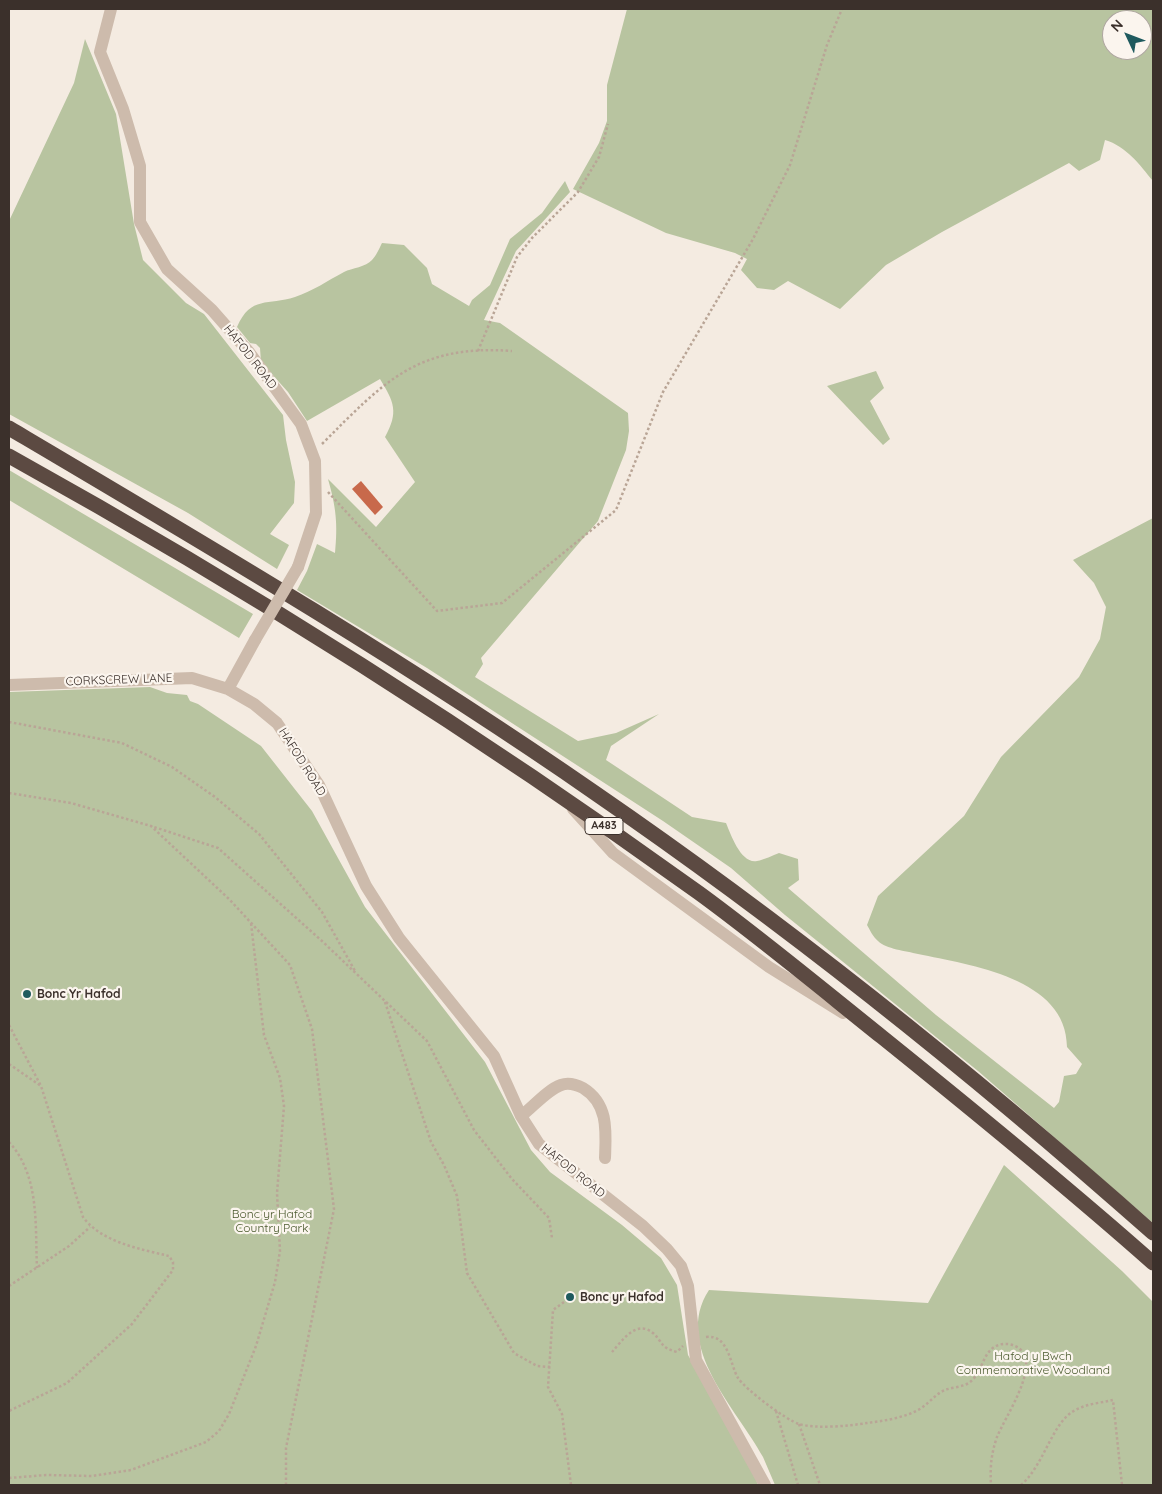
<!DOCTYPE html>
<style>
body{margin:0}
#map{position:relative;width:1162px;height:1494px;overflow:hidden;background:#f4ebe1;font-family:Quicksand,sans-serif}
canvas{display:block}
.frame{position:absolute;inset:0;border:10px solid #3b302b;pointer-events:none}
.north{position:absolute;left:1102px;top:10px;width:50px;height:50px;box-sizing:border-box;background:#fbf5ee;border:1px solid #aea6a0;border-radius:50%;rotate:313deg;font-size:14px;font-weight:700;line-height:20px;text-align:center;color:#3b302b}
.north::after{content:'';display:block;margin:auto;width:18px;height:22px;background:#1f5a5e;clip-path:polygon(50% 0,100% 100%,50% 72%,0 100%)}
</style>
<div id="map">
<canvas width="1162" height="1494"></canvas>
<div class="frame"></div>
<div class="north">N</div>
</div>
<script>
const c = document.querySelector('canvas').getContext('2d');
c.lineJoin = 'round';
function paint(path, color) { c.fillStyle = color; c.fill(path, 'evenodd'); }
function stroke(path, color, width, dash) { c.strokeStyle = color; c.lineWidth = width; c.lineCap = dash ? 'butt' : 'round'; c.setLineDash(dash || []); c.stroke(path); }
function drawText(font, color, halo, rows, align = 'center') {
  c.font = font + ' Quicksand,sans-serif'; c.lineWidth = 4.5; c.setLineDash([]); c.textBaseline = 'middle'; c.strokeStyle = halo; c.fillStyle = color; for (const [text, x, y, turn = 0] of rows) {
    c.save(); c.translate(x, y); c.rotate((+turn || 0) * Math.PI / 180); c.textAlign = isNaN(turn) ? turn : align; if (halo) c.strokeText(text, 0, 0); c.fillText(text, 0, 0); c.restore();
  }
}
paint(new Path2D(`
 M 627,9 L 1153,9 L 1153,181 C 1140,165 1126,146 1105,140 L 1100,160 L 1079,171 L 1069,163 L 942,232 L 886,265 L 840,309 L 788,281 L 774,290 L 757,288 L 741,270 L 747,259 L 735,253 L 666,233 L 573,189 L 599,143 L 607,121 L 607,85 ZM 1112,20 L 1142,20 L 1142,50 L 1112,50 Z
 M 85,39 L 116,114 L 134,224 L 143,260 L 186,303 L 204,314 L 283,415 L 286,440 L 295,482 L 294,503 L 270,534 L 289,545 L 277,569 L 188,513 L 9,414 L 9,221 L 74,83 Z
 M 565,181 L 570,192 L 516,251 L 484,320 L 500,323 L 628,413 L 629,431 L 626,450 L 598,521 L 481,658 L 483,664 L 475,677 L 578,741 L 616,733 L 659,714 L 611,746 L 606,760 L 692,817 L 726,823 C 731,835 741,864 757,861 C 764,860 773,855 779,853 L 798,859 L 799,880 L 788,888 L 936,1015 L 1054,1108 L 1059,1102 L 1064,1076 L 1076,1074 L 1082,1064 L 1067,1047 C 1067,978 970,965 918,954 C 906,951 886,949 878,941 C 873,937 870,930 867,925 L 878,896 L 964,816 L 1001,757 L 1079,677 L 1100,639 L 1106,607 L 1094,583 L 1073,560 L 1153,518 L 1153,1223 L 978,1071 L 785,915 L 731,868 L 663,821 L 427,668 L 297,590 L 307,571 L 317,544 L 335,553 C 338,524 336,507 328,479 L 376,527 L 415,482 L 385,437 C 399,412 394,402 380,379 L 307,421 L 288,392 L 261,362 L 260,348 L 256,344 L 250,343 L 237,327 C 251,295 268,306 295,297 C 313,291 327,281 344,272 C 352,268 366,267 372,260 C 376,256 379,249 382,243 L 404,245 L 427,268 L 432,284 L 469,306 L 472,300 L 490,285 L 510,239 L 542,213 Z
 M 876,371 L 884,388 L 870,401 L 890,439 L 883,445 L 827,386 Z
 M 9,470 L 253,614 L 239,638 L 9,500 Z
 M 150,687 L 167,693 L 187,695 L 190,701 L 198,704 L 261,746 L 312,811 L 365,907 L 485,1062 L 531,1150 L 550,1172 L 622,1225 L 661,1258 L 677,1285 L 688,1355 L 753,1470 L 758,1485 L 9,1485 L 9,692 Z
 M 1004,1165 L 1122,1271 L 1153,1302 L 1153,1485 L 775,1485 C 771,1476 767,1466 763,1457 C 737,1409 672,1346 709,1290 L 928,1303 Z`), '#b8c4a0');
paint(new Path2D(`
 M 361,481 L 383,507 L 375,515 L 352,489 Z`), '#c8694b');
stroke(new Path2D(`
 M 478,351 L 517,257 L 532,238 L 578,192 L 599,157 L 608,124
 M 322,444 C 384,382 417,344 512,351
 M 328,492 L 437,611 L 502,603 L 616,510 L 663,392 L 753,239 L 790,165 L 827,45 L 842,9
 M 9,722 L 122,743 L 172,767 L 215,797 L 259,834 L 322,912 L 355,971
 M 9,793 L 71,803 L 151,826
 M 385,1002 L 431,1142 L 444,1165 L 457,1196 L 467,1273 L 514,1353 L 537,1366 L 550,1367
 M 9,1025 L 41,1086 L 83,1217 C 101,1242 140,1249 169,1256 L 173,1262 L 173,1270 L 132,1324 L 67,1383 L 9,1411
 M 9,1064 L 41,1086
 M 9,1142 C 40,1176 35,1225 37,1268
 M 9,1286 L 69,1246 L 90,1227
 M 564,1302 L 553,1310 L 548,1387 L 562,1414 L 571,1485
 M 706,1337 C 729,1334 730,1365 738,1378 C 745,1389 786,1420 799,1424 C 816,1429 849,1426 867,1423 C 883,1421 903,1418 918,1410 C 928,1405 935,1394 945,1390 C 953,1387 964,1387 970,1382 C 983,1372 982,1353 996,1346 C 1004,1342 1015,1344 1021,1350 C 1039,1368 1005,1417 997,1437 C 991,1454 990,1468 991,1485
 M 612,1352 C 622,1341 636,1319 653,1333 C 664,1343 659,1347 677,1352 L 683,1346
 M 776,1411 L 798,1485
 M 799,1424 L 820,1485
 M 9,1478 L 46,1475 L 92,1476 L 131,1470 L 206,1442 L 219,1431 L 229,1414 L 256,1346 L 275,1282 L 280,1251 L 277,1193 L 284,1106 L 280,1078 L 264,1035 L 251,923
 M 286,1485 L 286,1448 L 334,1209 L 312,1029 L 290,965 L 229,899 L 151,826 L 218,848 L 322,941 L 427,1041 L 474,1130 L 512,1179 L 549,1218 L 552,1238
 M 1021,1485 C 1044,1465 1051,1426 1072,1412 C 1084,1404 1100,1403 1113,1400 L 1122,1485`), '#b9a596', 2.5, [2.5, 2.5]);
stroke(new Path2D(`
 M 111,9 L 100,52 L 123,109 L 140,166 L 140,222 L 167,269 L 212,310 L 249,352 L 301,424 L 315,461 L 316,513 L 298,567
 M 9,685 L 192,678 L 228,689 L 254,704 L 277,723 L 319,785 L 366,886 L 399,938 L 494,1056 L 521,1116 L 539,1144 L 643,1226 L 667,1249 L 681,1266 L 688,1286 L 696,1360 L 765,1485
 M 228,689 L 255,640
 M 573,809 L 613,853 L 769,967 L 843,1013
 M 521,1116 C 533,1107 547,1090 561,1085 C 569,1082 577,1085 583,1088 C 609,1104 606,1132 605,1158`), '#cdbbac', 12);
stroke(new Path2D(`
 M 9,428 C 207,545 406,662 595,793 C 790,927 976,1076 1153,1233
 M 9,456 C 247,588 478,734 699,893 C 762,939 822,989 882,1037 C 974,1111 1065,1185 1153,1263`), '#5c4a42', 15);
stroke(new Path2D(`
 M 255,640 L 298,567`), '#cdbbac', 12);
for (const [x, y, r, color] of [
 [27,994,5,"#1f5a5e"],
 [570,1297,5,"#1f5a5e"]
]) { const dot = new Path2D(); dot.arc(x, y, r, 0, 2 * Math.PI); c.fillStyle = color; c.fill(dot); stroke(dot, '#fbf5ee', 2); }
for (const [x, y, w] of [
 [604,826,38]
]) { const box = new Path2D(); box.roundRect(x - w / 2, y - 8.5, w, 17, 4); c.fillStyle = '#fbf5ee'; c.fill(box); stroke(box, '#3b302b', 1); }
drawText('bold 11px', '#3b302b', null, [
 ["A483",604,826]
]);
drawText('12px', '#3b302b', '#fbf5ee', [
 ["HAFOD ROAD",250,357,52],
 ["CORKSCREW LANE",119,680,-2],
 ["HAFOD ROAD",302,762,58],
 ["HAFOD ROAD",573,1171,39]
]);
drawText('bold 12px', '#3b302b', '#fbf5ee', [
 ["Bonc Yr Hafod",37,994],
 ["Bonc yr Hafod",580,1297]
], 'left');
drawText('12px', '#4a5a2e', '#fbf5ee', [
 ["Bonc yr Hafod",272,1214],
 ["Country Park",272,1228],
 ["Hafod y Bwch",1033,1356],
 ["Commemorative Woodland",1033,1370]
]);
</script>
